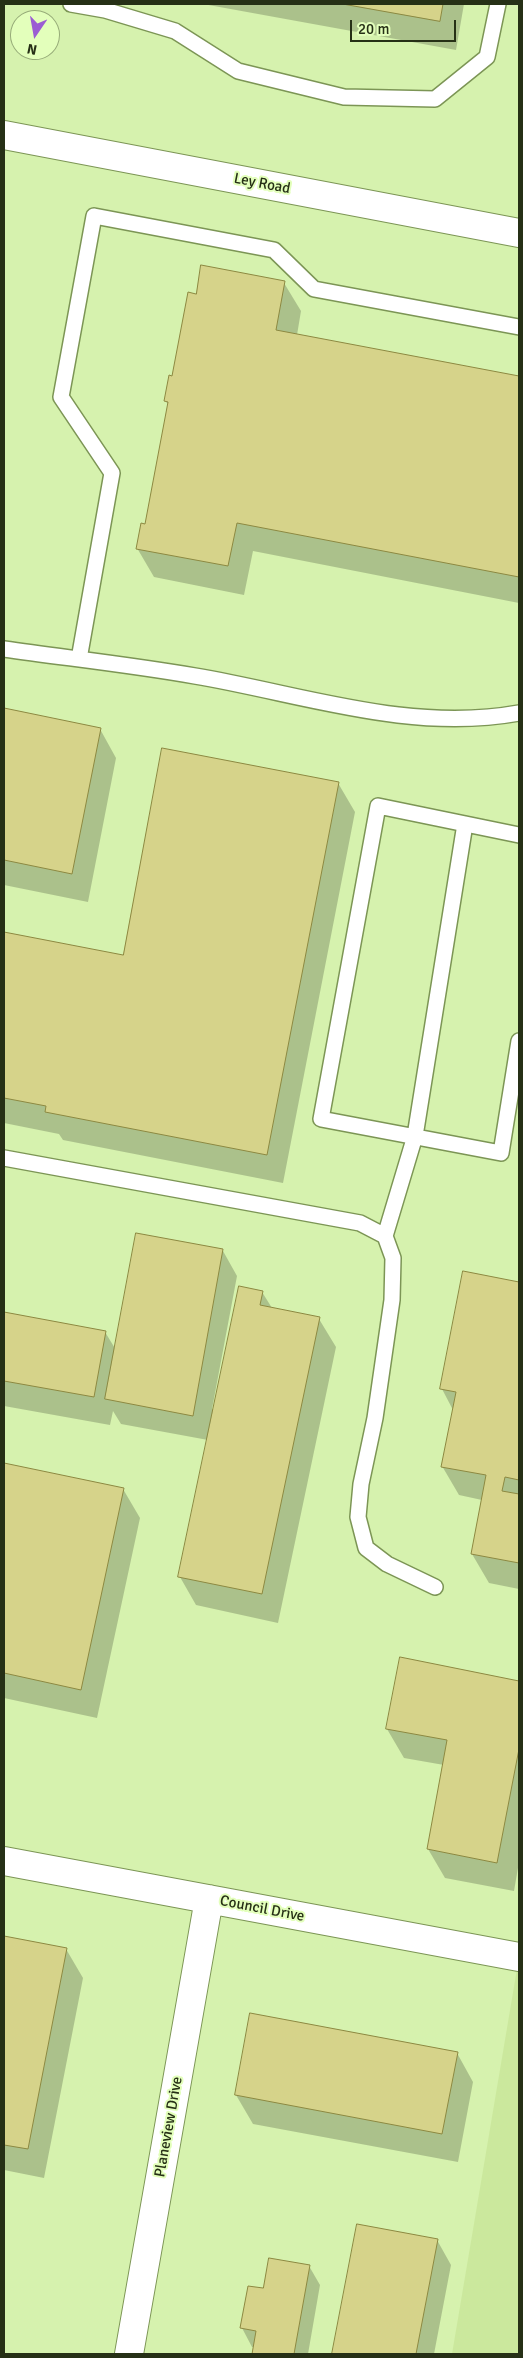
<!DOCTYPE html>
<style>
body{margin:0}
#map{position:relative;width:523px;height:2358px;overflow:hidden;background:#d6f2ae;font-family:Signika,sans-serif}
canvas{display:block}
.frame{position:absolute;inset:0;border:5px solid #263016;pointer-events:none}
.north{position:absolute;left:10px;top:10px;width:50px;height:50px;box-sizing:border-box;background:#e3ffbb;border:1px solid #97ac79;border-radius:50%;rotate:192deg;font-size:14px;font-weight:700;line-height:20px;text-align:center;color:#263016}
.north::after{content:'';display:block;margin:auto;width:18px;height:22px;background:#9b5dd3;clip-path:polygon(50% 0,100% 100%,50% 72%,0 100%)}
.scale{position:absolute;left:350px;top:20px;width:106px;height:22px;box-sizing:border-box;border:2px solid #263016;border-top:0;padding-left:6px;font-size:15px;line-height:18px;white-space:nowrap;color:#263016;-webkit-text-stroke:4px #e3ffbb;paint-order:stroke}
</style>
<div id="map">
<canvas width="523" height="2358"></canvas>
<div class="frame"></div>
<div class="north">N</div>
<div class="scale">20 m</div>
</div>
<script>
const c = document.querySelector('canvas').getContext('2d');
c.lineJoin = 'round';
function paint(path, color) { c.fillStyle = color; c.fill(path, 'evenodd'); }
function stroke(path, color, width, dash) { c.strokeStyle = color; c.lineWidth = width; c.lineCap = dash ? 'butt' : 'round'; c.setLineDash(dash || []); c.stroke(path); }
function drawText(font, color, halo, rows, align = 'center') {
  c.font = font + ' Signika,sans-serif'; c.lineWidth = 4; c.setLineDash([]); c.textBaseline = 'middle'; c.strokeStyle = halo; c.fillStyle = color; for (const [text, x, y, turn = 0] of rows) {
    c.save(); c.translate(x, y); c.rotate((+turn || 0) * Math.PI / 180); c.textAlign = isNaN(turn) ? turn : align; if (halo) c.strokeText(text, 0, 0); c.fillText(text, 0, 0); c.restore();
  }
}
paint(new Path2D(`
 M 519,1957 L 519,2354 L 452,2354 Z`), '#cbe89d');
paint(new Path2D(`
 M 203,4 L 464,4 L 456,50 Z
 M 284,283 L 301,311 L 297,335 L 519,377 L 519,603 L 253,551 L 244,595 L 154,577 L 137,548 L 146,525 L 169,406 L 165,400 L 197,295 Z
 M 4,710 L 100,729 L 116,758 L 88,902 L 4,885 Z
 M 338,783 L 355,812 L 283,1183 L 63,1140 L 59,1134 L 4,1123 L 4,933 L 124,956 Z
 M 223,1251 L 237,1276 L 212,1409 L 215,1410 L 262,1292 L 272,1308 L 319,1319 L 336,1347 L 278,1623 L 196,1605 L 180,1577 L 208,1440 L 121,1424 L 113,1411 L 110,1425 L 4,1406 L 4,1314 L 105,1332 L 116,1350 Z
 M 464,1272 L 519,1283 L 519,1589 L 489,1583 L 472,1554 L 482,1500 L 459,1495 L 442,1466 L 453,1410 L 442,1389 Z
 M 4,1464 L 123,1489 L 140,1518 L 97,1718 L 4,1698 Z
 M 401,1659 L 519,1682 L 519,1862 L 514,1891 L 445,1878 L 428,1849 L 444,1765 L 404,1758 L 387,1729 Z
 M 4,1937 L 66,1949 L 83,1978 L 44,2178 L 4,2170 Z
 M 457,2053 L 473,2082 L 458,2162 L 253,2124 L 236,2095 Z
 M 358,2225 L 437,2240 L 451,2265 L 434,2354 L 333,2354 Z
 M 309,2266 L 320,2285 L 308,2354 L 254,2354 L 255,2347 L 252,2347 L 242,2328 L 264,2290 Z`), '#0003');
const building = new Path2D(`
 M 343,4 L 443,4 L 440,21 Z
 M 201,265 L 285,281 L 276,330 L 519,376 L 519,577 L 237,523 L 228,566 L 136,549 L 141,523 L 145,524 L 168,402 L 164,401 L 169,375 L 172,376 L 188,292 L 196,294 Z
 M 4,708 L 101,728 L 72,874 L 4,860 Z
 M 162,748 L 339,782 L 267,1155 L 45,1112 L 46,1106 L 4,1098 L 4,932 L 123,955 Z
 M 136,1233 L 223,1249 L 193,1416 L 105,1399 Z
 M 463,1271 L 519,1282 L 519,1480 L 505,1477 L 502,1491 L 519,1494 L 519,1563 L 471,1554 L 486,1475 L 441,1467 L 456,1392 L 440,1389 Z
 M 239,1286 L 263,1291 L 260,1305 L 320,1317 L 262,1594 L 178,1577 Z
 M 4,1312 L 106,1331 L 94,1397 L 4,1381 Z
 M 4,1463 L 124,1488 L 81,1690 L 4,1673 Z
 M 400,1657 L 519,1681 L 519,1749 L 497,1863 L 427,1849 L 447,1740 L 386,1729 Z
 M 4,1936 L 67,1948 L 28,2149 L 4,2145 Z
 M 250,2013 L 458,2052 L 442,2134 L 235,2095 Z
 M 357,2224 L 438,2239 L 416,2354 L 332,2354 Z
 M 269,2258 L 310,2265 L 294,2354 L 252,2354 L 256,2331 L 240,2328 L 248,2286 L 263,2288 Z`);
paint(building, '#d6d38a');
stroke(building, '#8c8841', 1);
const lane = new Path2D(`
 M 71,4 L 105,10 L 175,31 L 238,71 L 344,97 L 435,99 L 487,57 L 498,4
 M 4,649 C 67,658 132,665 195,676 C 302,694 409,733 519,713
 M 79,659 L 112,473 L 61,397 L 94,216 L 274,250 L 314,289 L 519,327
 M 519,835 L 378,806 L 321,1119 L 501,1153 L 519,1041
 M 4,1158 L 360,1223 L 385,1236 L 393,1258 L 392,1300 L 375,1418 L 361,1484 L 358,1517 L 366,1548 L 387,1564 L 435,1587
 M 385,1236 L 415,1136 L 465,824`);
const street = new Path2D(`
 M 4,1861 L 519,1957
 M 129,2354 L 209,1899`);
const secondary = new Path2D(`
 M 4,135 L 519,233`);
stroke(lane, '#7c9555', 18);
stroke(street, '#7c9555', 30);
stroke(secondary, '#7c9555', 30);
stroke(lane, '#fff', 15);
stroke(street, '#fff', 28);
stroke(secondary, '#fff', 28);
drawText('15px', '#263016', '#e3ffbb', [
 ["Ley Road",262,184,11],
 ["Council Drive",262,1909,11],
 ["Planeview Drive",169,2127,-80]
]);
</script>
